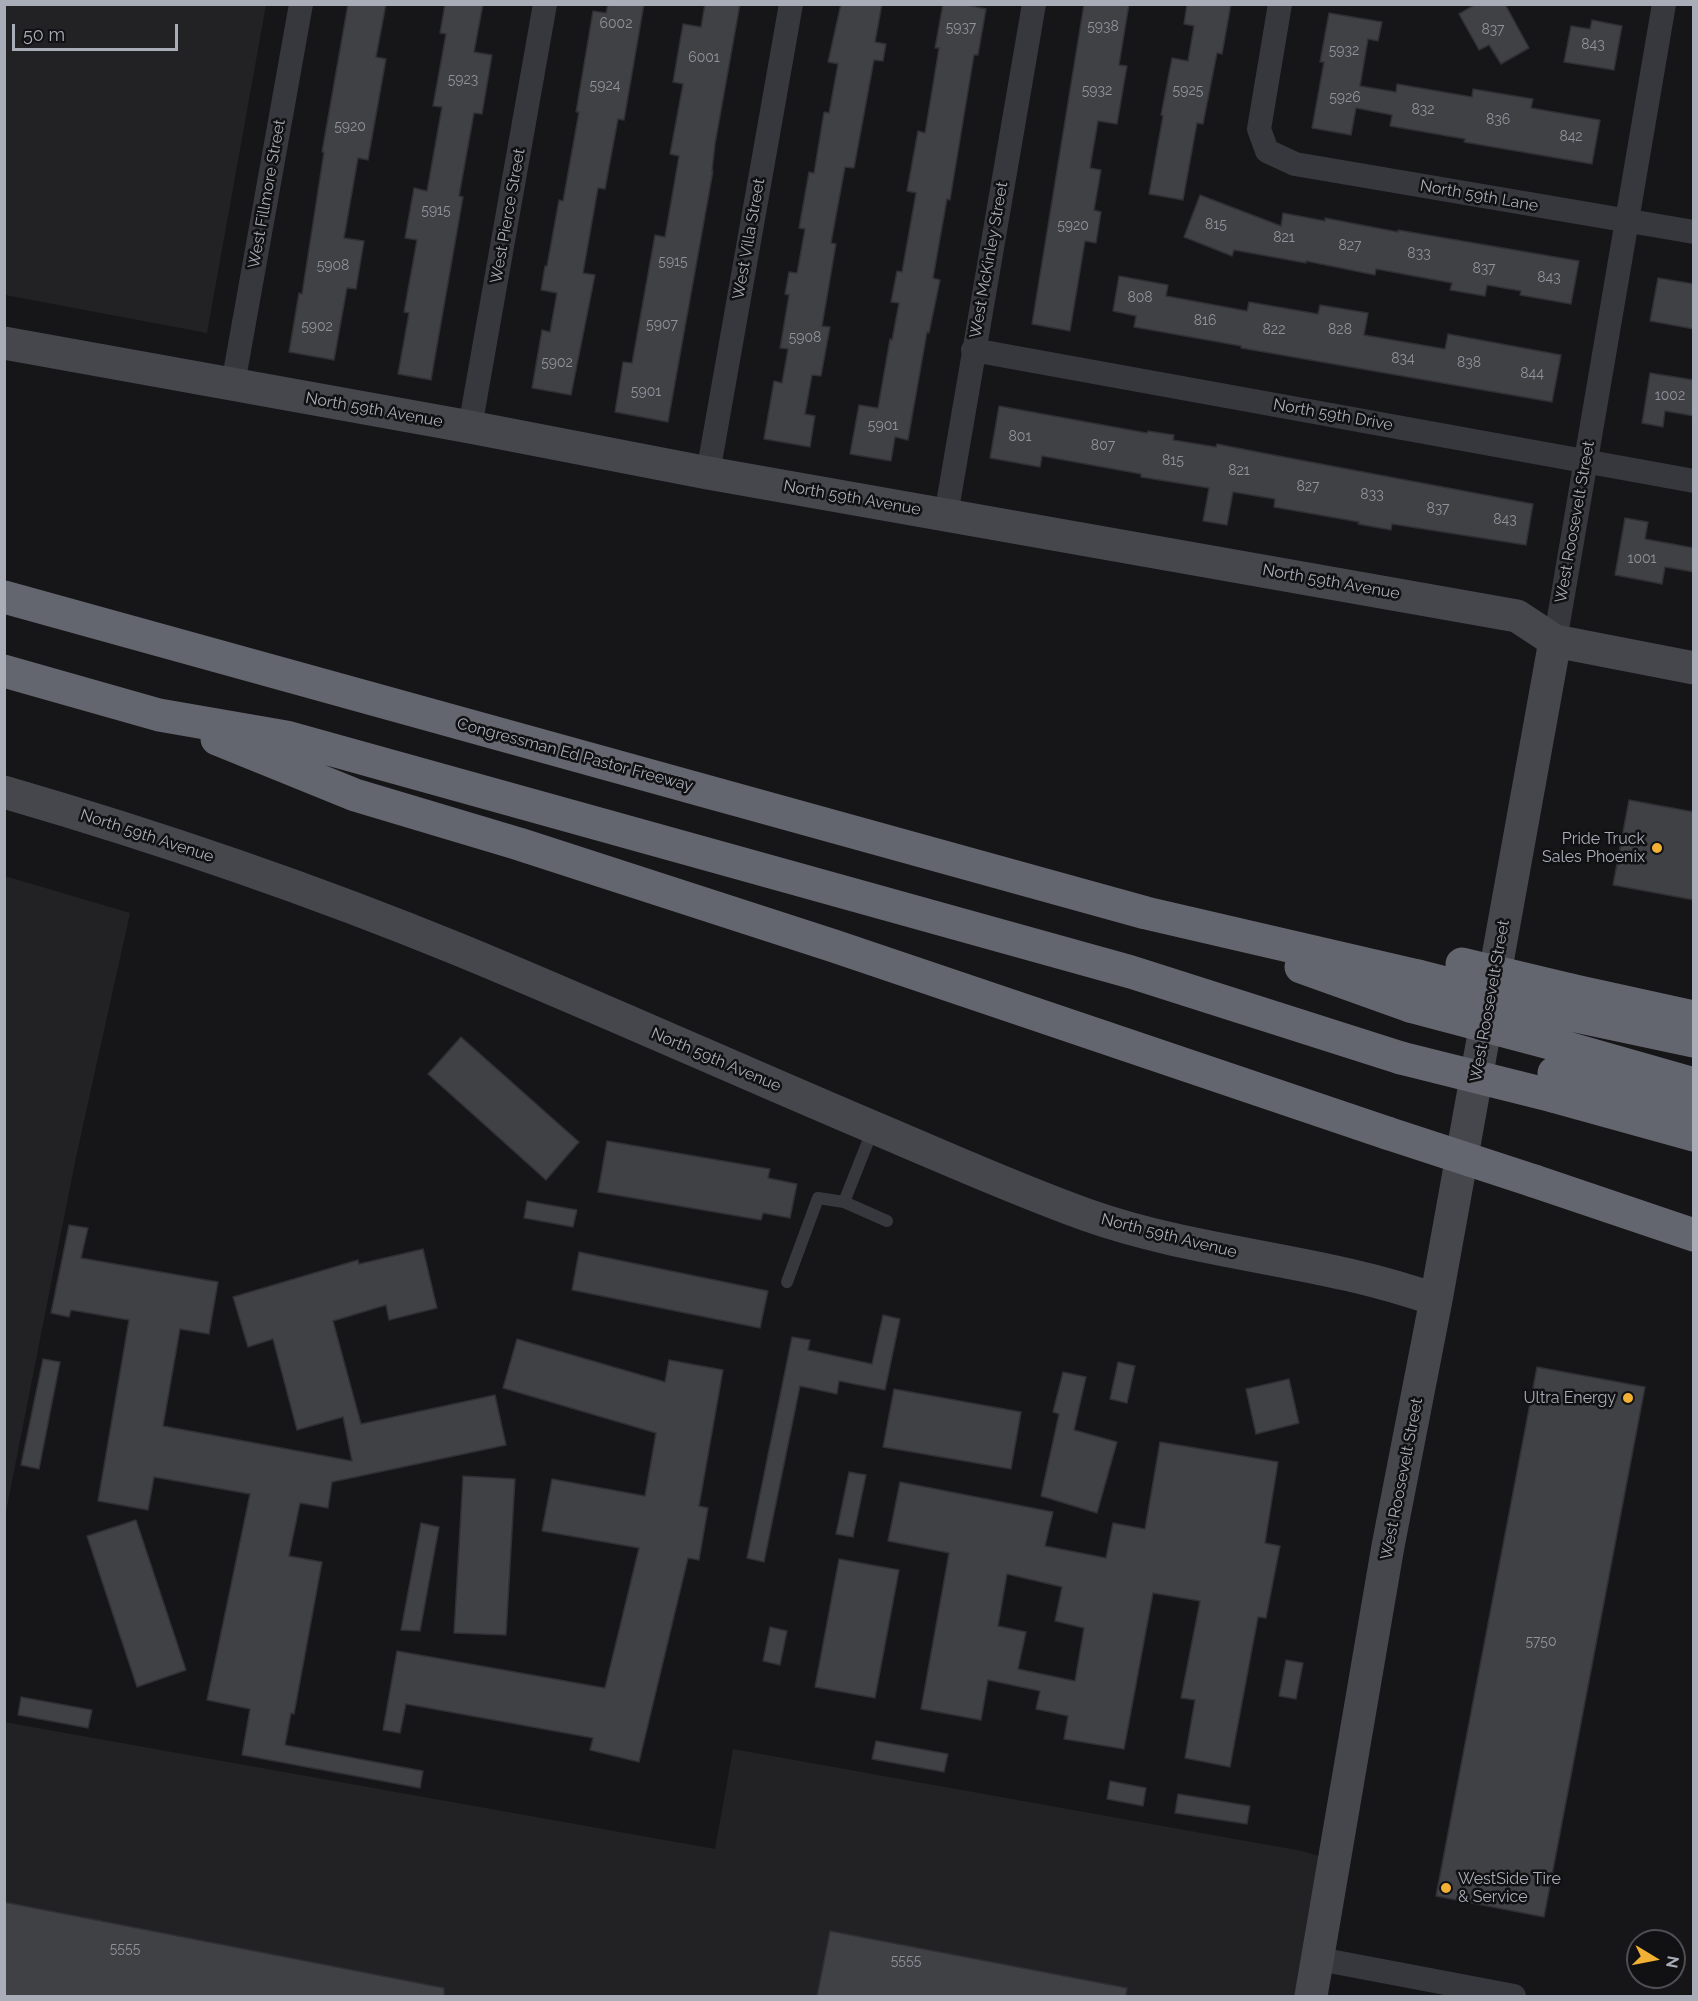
<!DOCTYPE html>
<style>
body{margin:0}
#map{position:relative;width:1698px;height:2001px;overflow:hidden;background:#161618;font-family:Raleway,sans-serif}
canvas{display:block}
.frame{position:absolute;inset:0;border:6px solid #a8adb8;pointer-events:none}
.north{position:absolute;left:1626px;top:1929px;width:60px;height:60px;box-sizing:border-box;background:#111113;border:2px solid #4d4f55;border-radius:50%;rotate:100deg;font-size:16px;font-weight:700;line-height:24px;text-align:center;color:#a8adb8}
.north::after{content:'';display:block;margin:auto;width:21px;height:27px;background:#f2b134;clip-path:polygon(50% 0,100% 100%,50% 72%,0 100%)}
.scale{position:absolute;left:12px;top:24px;width:166px;height:27px;box-sizing:border-box;border:3px solid #a8adb8;border-top:0;padding-left:8px;font-size:18px;line-height:21px;white-space:nowrap;color:#a8adb8;-webkit-text-stroke:4px #111113;paint-order:stroke}
</style>
<div id="map">
<canvas width="1698" height="2001"></canvas>
<div class="frame"></div>
<div class="north">N</div>
<div class="scale">50 m</div>
</div>
<script>
const c = document.querySelector('canvas').getContext('2d');
c.lineJoin = 'round';
function paint(path, color) { c.fillStyle = color; c.fill(path, 'evenodd'); }
function stroke(path, color, width, dash) { c.strokeStyle = color; c.lineWidth = width; c.lineCap = dash ? 'butt' : 'round'; c.setLineDash(dash || []); c.stroke(path); }
function drawText(font, color, halo, rows, align = 'center') {
  c.font = font + ' Raleway,sans-serif'; c.lineWidth = 5; c.setLineDash([]); c.textBaseline = 'middle'; c.strokeStyle = halo; c.fillStyle = color; for (const [text, x, y, turn = 0] of rows) {
    c.save(); c.translate(x, y); c.rotate((+turn || 0) * Math.PI / 180); c.textAlign = isNaN(turn) ? turn : align; if (halo) c.strokeText(text, 0, 0); c.fillText(text, 0, 0); c.restore();
  }
}
paint(new Path2D(`
 M 4,5 L 266,5 L 207,333 L 5,295 Z
 M 5,876 L 130,913 L 75,1162 L 5,1517 Z
 M 4,1722 L 715,1849 L 733,1749 L 1302,1851 L 1322,1857 L 1295,1996 L 5,1996 Z`), '#222225');
const building = new Path2D(`
 M 348,4 L 386,4 L 376,57 L 386,59 L 368,160 L 358,158 L 344,238 L 364,241 L 356,289 L 347,288 L 334,360 L 289,352 L 299,293 L 302,294 L 324,152 L 322,152 Z
 M 445,4 L 483,4 L 474,52 L 492,55 L 482,114 L 474,113 L 459,196 L 463,197 L 431,380 L 398,374 L 409,313 L 404,312 L 417,240 L 405,238 L 414,188 L 427,191 L 442,107 L 433,106 L 446,34 L 440,33 Z
 M 608,4 L 644,4 L 624,120 L 618,119 L 605,189 L 598,188 L 583,273 L 595,275 L 571,395 L 532,388 L 542,330 L 550,332 L 557,293 L 541,290 L 545,266 L 547,266 L 559,200 L 563,201 L 579,112 L 576,112 L 593,11 L 606,13 Z
 M 705,4 L 740,4 L 715,144 L 712,171 L 713,171 L 668,422 L 615,412 L 623,362 L 632,363 L 655,235 L 665,237 L 679,156 L 670,154 L 683,84 L 673,82 L 683,24 L 701,27 Z
 M 841,4 L 882,4 L 875,42 L 886,44 L 883,61 L 874,60 L 854,168 L 845,167 L 831,243 L 836,244 L 822,326 L 830,327 L 821,376 L 812,375 L 805,414 L 815,416 L 810,447 L 764,439 L 774,381 L 782,383 L 788,349 L 780,348 L 789,295 L 785,294 L 789,272 L 797,273 L 805,229 L 799,228 L 809,172 L 814,173 L 824,112 L 829,113 L 838,64 L 828,62 Z
 M 943,4 L 963,4 L 986,9 L 978,55 L 974,55 L 950,200 L 947,199 L 933,278 L 940,280 L 929,333 L 927,332 L 908,440 L 895,437 L 891,461 L 850,454 L 859,405 L 878,408 L 890,339 L 892,340 L 899,303 L 891,302 L 897,271 L 902,272 L 916,193 L 907,191 L 918,131 L 925,133 L 939,48 L 935,48 Z
 M 1084,4 L 1129,4 L 1119,65 L 1127,66 L 1117,124 L 1098,121 L 1090,168 L 1101,170 L 1094,210 L 1101,212 L 1096,243 L 1085,241 L 1070,331 L 1032,324 Z
 M 1187,4 L 1231,4 L 1222,54 L 1217,53 L 1203,124 L 1197,123 L 1183,200 L 1149,194 L 1163,116 L 1161,115 L 1172,58 L 1188,61 L 1194,26 L 1184,24 Z
 M 1476,4 L 1505,4 L 1529,48 L 1501,64 L 1489,45 L 1479,50 L 1459,14 Z
 M 1329,13 L 1382,22 L 1378,41 L 1368,39 L 1360,86 L 1396,92 L 1397,84 L 1472,97 L 1473,89 L 1533,99 L 1531,108 L 1600,120 L 1592,164 L 1464,142 L 1465,139 L 1390,126 L 1392,115 L 1356,108 L 1351,135 L 1312,128 L 1324,62 L 1320,62 Z
 M 1592,20 L 1622,26 L 1614,70 L 1564,62 L 1571,26 L 1590,29 Z
 M 1200,195 L 1281,226 L 1283,213 L 1325,221 L 1325,218 L 1398,232 L 1398,230 L 1579,261 L 1571,304 L 1520,295 L 1521,291 L 1487,285 L 1485,296 L 1450,290 L 1452,283 L 1376,269 L 1375,275 L 1306,261 L 1306,263 L 1234,250 L 1232,256 L 1184,237 Z
 M 1119,276 L 1168,285 L 1166,296 L 1247,311 L 1249,302 L 1318,314 L 1320,305 L 1368,313 L 1364,335 L 1445,349 L 1448,334 L 1561,355 L 1552,402 L 1241,348 L 1241,346 L 1134,327 L 1136,316 L 1113,311 Z
 M 1658,278 L 1694,284 L 1694,329 L 1650,321 Z
 M 1650,373 L 1694,380 L 1694,416 L 1665,411 L 1663,427 L 1642,423 Z
 M 999,406 L 1147,433 L 1148,431 L 1174,435 L 1173,440 L 1216,447 L 1217,444 L 1268,454 L 1533,504 L 1526,545 L 1392,524 L 1391,530 L 1358,524 L 1359,522 L 1274,507 L 1275,499 L 1233,492 L 1227,525 L 1203,521 L 1209,488 L 1141,477 L 1141,474 L 1042,456 L 1040,467 L 990,458 Z
 M 1625,518 L 1648,522 L 1645,539 L 1694,548 L 1694,572 L 1665,567 L 1662,584 L 1615,575 Z
 M 1629,800 L 1694,812 L 1694,900 L 1613,885 Z
 M 461,1037 L 579,1142 L 546,1180 L 428,1074 Z
 M 607,1141 L 770,1169 L 768,1178 L 797,1184 L 790,1218 L 763,1213 L 761,1220 L 598,1192 Z
 M 527,1201 L 577,1210 L 573,1227 L 524,1218 Z
 M 69,1225 L 88,1228 L 81,1258 L 218,1282 L 209,1334 L 180,1329 L 163,1426 L 352,1461 L 343,1417 L 297,1430 L 273,1339 L 248,1347 L 233,1297 L 358,1260 L 359,1264 L 423,1249 L 437,1308 L 389,1320 L 386,1305 L 333,1321 L 361,1424 L 495,1395 L 506,1445 L 332,1482 L 328,1508 L 300,1503 L 289,1556 L 322,1562 L 294,1714 L 291,1713 L 285,1745 L 423,1771 L 420,1788 L 242,1755 L 250,1709 L 207,1700 L 250,1494 L 154,1477 L 148,1510 L 98,1501 L 129,1320 L 71,1310 L 69,1317 L 51,1313 Z
 M 579,1252 L 768,1291 L 760,1328 L 572,1290 Z
 M 883,1315 L 900,1319 L 885,1390 L 839,1381 L 837,1394 L 800,1386 L 764,1562 L 747,1558 L 792,1337 L 810,1340 L 808,1350 L 872,1364 Z
 M 517,1339 L 665,1382 L 669,1360 L 723,1370 L 699,1506 L 708,1508 L 699,1560 L 688,1558 L 639,1762 L 590,1750 L 593,1738 L 406,1704 L 400,1733 L 383,1730 L 397,1651 L 605,1688 L 639,1548 L 542,1531 L 552,1479 L 645,1496 L 656,1433 L 503,1388 Z
 M 43,1359 L 60,1362 L 39,1469 L 21,1465 Z
 M 1118,1362 L 1135,1366 L 1127,1403 L 1110,1399 Z
 M 1537,1367 L 1645,1387 L 1544,1917 L 1436,1896 Z
 M 1063,1372 L 1086,1377 L 1074,1430 L 1117,1442 L 1097,1513 L 1041,1496 L 1059,1414 L 1053,1412 Z
 M 1289,1379 L 1299,1423 L 1256,1434 L 1246,1389 Z
 M 894,1389 L 1021,1412 L 1011,1469 L 883,1447 Z
 M 1160,1442 L 1278,1462 L 1265,1543 L 1280,1546 L 1266,1618 L 1258,1617 L 1230,1767 L 1185,1758 L 1195,1700 L 1181,1698 L 1200,1601 L 1153,1593 L 1124,1749 L 1064,1739 L 1068,1716 L 1036,1709 L 1040,1691 L 988,1680 L 981,1720 L 921,1709 L 949,1553 L 888,1541 L 900,1482 L 1053,1512 L 1045,1546 L 1106,1558 L 1113,1523 L 1145,1529 ZM 1007,1574 L 1062,1587 L 1055,1621 L 1084,1628 L 1075,1681 L 1018,1669 L 1026,1632 L 998,1626 Z
 M 849,1472 L 866,1475 L 853,1537 L 836,1534 Z
 M 463,1476 L 515,1479 L 506,1635 L 454,1633 Z
 M 136,1520 L 186,1670 L 137,1687 L 87,1536 Z
 M 421,1523 L 439,1527 L 420,1631 L 401,1630 Z
 M 839,1559 L 899,1570 L 875,1698 L 815,1687 Z
 M 770,1627 L 787,1631 L 780,1665 L 763,1661 Z
 M 1286,1660 L 1303,1663 L 1296,1699 L 1279,1696 Z
 M 21,1697 L 92,1710 L 88,1728 L 18,1715 Z
 M 876,1741 L 948,1754 L 944,1772 L 872,1759 Z
 M 1110,1781 L 1146,1788 L 1143,1806 L 1107,1799 Z
 M 1178,1794 L 1250,1806 L 1247,1824 L 1175,1813 Z
 M 4,1902 L 444,1988 L 444,1996 L 4,1996 Z
 M 830,1931 L 1127,1988 L 1126,1996 L 817,1996 Z`);
paint(building, '#404145');
stroke(building, '#303034', 1.5);
stroke(new Path2D(`
 M 844,1202 L 887,1221
 M 787,1282 L 818,1198 L 844,1202 L 873,1129`), '#37383d', 12);
stroke(new Path2D(`
 M 1280,4 L 1259,129 L 1267,151 L 1295,164 L 1694,232
 M 973,350 L 1694,481
 M 233,384 L 301,4
 M 470,427 L 545,4
 M 708,473 L 791,4
 M 946,515 L 1034,4
 M 1555,641 L 1664,4
 M 1319,1959 L 1514,1996`), '#37383d', 24);
stroke(new Path2D(`
 M 4,343 L 470,427 L 708,473 L 1517,616 L 1555,641 L 1694,668
 M 4,792 C 159,837 311,889 460,950 C 608,1011 755,1078 903,1140 C 964,1166 1025,1193 1087,1215 C 1200,1255 1323,1259 1436,1300
 M 1311,1996 L 1388,1546 L 1436,1300 L 1555,641`), '#45474d', 33);
stroke(new Path2D(`
 M 4,597 L 1146,913 L 1418,976
 M 4,671 L 159,715 L 286,737 L 1131,972 L 1401,1058
 M 217,739 L 355,795 L 519,844 L 834,946 L 1387,1133
 M 1301,967 L 1410,1006
 M 1571,990 L 1694,1017
 M 1567,1014 L 1694,1041
 M 1561,1046 L 1694,1084
 M 1554,1073 L 1694,1109
 M 1553,1096 L 1694,1135
 M 1534,1181 L 1694,1235`), '#63666e', 33);
stroke(new Path2D(`
 M 1462,964 L 1571,990
 M 1418,976 L 1567,1014
 M 1410,1006 L 1561,1046
 M 1401,1058 L 1553,1096
 M 1387,1133 L 1534,1181`), '#63666e', 33);
for (const [x, y, r, color] of [
 [1657,848,6,"#f2b134"],
 [1628,1398,6,"#f2b134"],
 [1446,1888,6,"#f2b134"]
]) { const dot = new Path2D(); dot.arc(x, y, r, 0, 2 * Math.PI); c.fillStyle = color; c.fill(dot); stroke(dot, '#111113', 2); }
drawText('14px', '#8e929b', null, [
 ["6002",616,24],
 ["5938",1103,27],
 ["5937",961,28],
 ["837",1493,30],
 ["843",1593,45],
 ["5932",1344,51],
 ["6001",704,58],
 ["5923",463,80],
 ["5924",605,86],
 ["5932",1097,91],
 ["5925",1188,91],
 ["5926",1345,98],
 ["832",1423,110],
 ["836",1498,120],
 ["5920",350,127],
 ["842",1571,137],
 ["5915",436,211],
 ["815",1216,225],
 ["5920",1073,226],
 ["821",1284,238],
 ["827",1350,246],
 ["833",1419,254],
 ["5915",673,262],
 ["5908",333,266],
 ["837",1484,269],
 ["843",1549,278],
 ["808",1140,298],
 ["816",1205,321],
 ["5907",662,325],
 ["5902",317,327],
 ["822",1274,330],
 ["828",1340,330],
 ["5908",805,338],
 ["834",1403,359],
 ["5902",557,363],
 ["838",1469,363],
 ["844",1532,374],
 ["5901",646,392],
 ["1002",1670,396],
 ["5901",883,426],
 ["801",1020,437],
 ["807",1103,446],
 ["815",1173,461],
 ["821",1239,471],
 ["827",1308,487],
 ["833",1372,495],
 ["837",1438,509],
 ["843",1505,520],
 ["1001",1642,559],
 ["5750",1541,1642],
 ["5555",125,1949],
 ["5555",906,1961]
]);
drawText('16px', '#a8adb8', '#111113', [
 ["West Fillmore Street",267,194,-80],
 ["North 59th Lane",1479,196,10],
 ["West Pierce Street",508,216,-80],
 ["West Villa Street",749,239,-80],
 ["West McKinley Street",989,260,-80],
 ["North 59th Avenue",374,410,10],
 ["North 59th Drive",1333,415,10],
 ["North 59th Avenue",852,498,10],
 ["West Roosevelt Street",1575,522,-80],
 ["North 59th Avenue",1331,582,10],
 ["Congressman Ed Pastor Freeway",575,755,15],
 ["North 59th Avenue",147,836,18],
 ["West Roosevelt Street",1490,1001,-80],
 ["North 59th Avenue",716,1060,23],
 ["North 59th Avenue",1169,1236,14],
 ["West Roosevelt Street",1402,1479,-79]
]);
drawText('16px', '#a8adb8', '#111113', [
 ["Pride Truck",1645,839],
 ["Sales Phoenix",1645,857],
 ["Ultra Energy",1616,1398],
 ["WestSide Tire",1458,1879,"left"],
 ["& Service",1458,1897,"left"]
], 'right');
</script>
